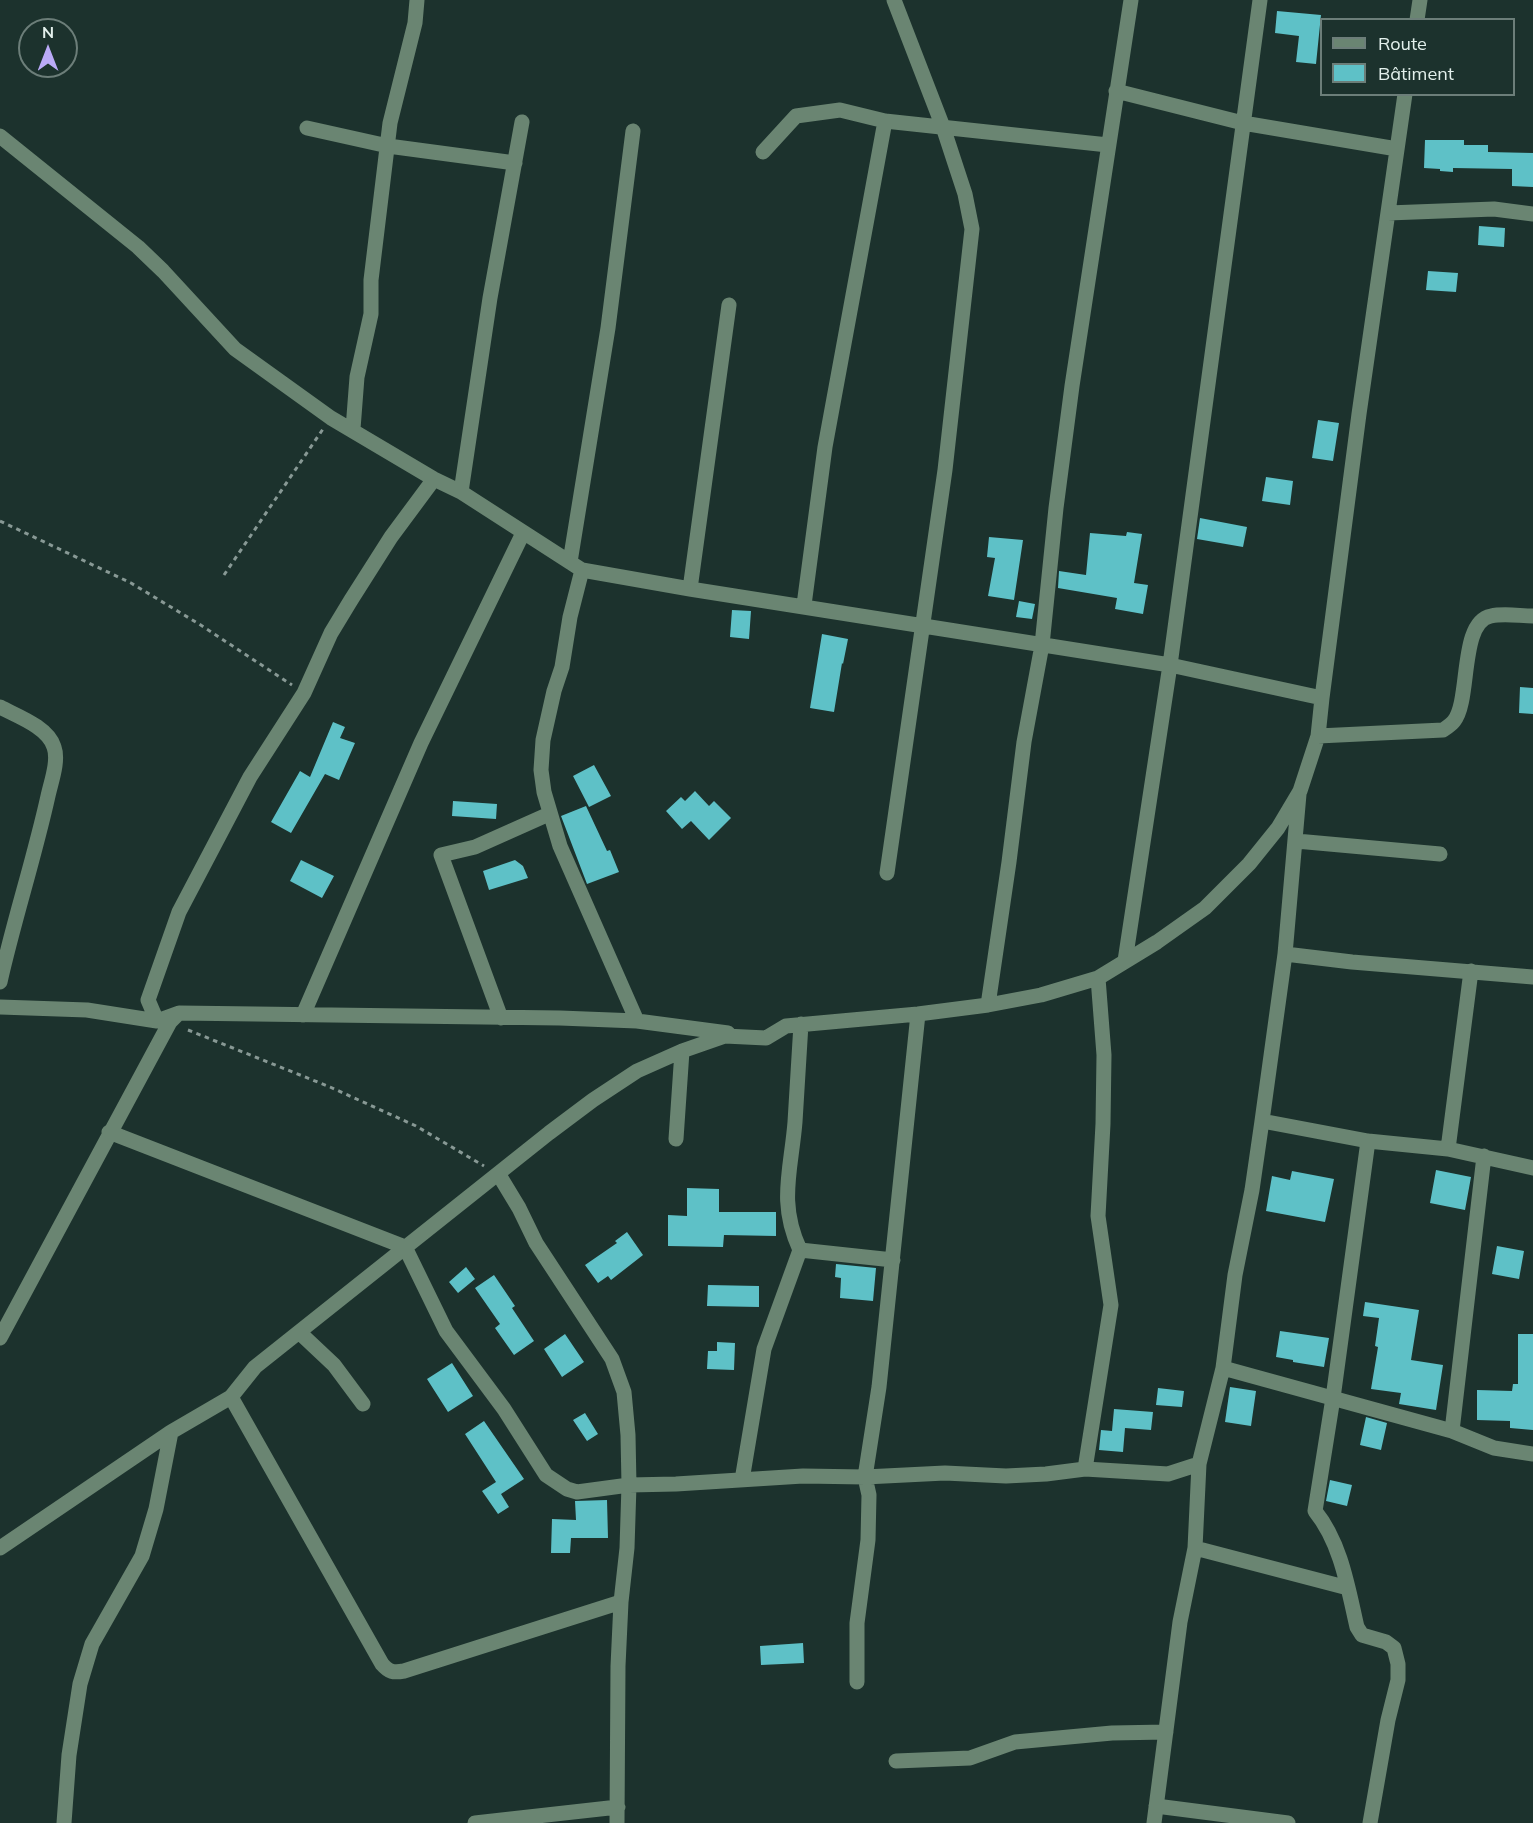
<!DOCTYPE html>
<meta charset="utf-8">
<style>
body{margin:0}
#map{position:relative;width:1533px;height:1823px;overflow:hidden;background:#1c322d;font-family:Mulish,sans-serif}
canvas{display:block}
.legend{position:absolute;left:1320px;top:18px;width:195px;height:78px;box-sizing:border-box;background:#1c322d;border:2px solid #6c7e79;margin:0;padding:8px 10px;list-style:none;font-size:18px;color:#e3f0ec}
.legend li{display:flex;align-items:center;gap:12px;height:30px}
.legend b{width:30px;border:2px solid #6c7e79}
.north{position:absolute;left:18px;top:18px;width:60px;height:60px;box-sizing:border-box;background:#1c322d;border:2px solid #6c7e79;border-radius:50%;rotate:0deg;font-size:16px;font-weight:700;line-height:24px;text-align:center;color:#e3f0ec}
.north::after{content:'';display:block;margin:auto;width:21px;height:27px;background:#baaaf7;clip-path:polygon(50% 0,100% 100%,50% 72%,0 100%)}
</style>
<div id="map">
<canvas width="1533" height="1823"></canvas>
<ul class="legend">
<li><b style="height:8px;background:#6a8572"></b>Route</li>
<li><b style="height:16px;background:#5ec1c7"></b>Bâtiment</li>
</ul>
<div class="north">N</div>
</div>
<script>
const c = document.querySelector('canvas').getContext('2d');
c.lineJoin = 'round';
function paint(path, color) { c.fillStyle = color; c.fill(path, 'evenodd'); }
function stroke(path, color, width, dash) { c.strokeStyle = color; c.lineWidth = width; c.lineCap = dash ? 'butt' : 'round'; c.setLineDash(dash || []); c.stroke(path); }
paint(new Path2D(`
 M 1277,11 L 1321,15 L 1316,64 L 1296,62 L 1299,36 L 1275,33 Z
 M 1425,140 L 1464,140 L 1464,145 L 1488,145 L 1488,152 L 1533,153 L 1533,187 L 1512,186 L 1512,169 L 1453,168 L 1453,172 L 1440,171 L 1440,169 L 1424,168 Z
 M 1479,226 L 1505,228 L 1504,247 L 1478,245 Z
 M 1428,271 L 1458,273 L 1456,292 L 1426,290 Z
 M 1318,420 L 1339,423 L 1333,461 L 1312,458 Z
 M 1266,477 L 1293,481 L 1290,505 L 1262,501 Z
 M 1200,518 L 1247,527 L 1243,547 L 1197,539 Z
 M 1127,532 L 1142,534 L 1134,583 L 1148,585 L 1143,614 L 1115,609 L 1117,598 L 1058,588 L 1059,571 L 1086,575 L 1090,533 L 1126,536 Z
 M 989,537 L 1023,540 L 1014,600 L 988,596 L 995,558 L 987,557 Z
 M 1019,601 L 1035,604 L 1032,619 L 1016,617 Z
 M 732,610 L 751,611 L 749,639 L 730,637 Z
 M 822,634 L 848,639 L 843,664 L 842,663 L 834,712 L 810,708 Z
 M 1520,687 L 1533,688 L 1533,714 L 1519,713 Z
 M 333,722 L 345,727 L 340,738 L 355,743 L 339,780 L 325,774 L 291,833 L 271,822 L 300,771 L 310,777 Z
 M 594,765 L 611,796 L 589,807 L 573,776 Z
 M 695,791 L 709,806 L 714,801 L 731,818 L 709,840 L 691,821 L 682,829 L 666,811 L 681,797 L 685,801 Z
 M 453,801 L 497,804 L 496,819 L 452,816 Z
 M 586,806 L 607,851 L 610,850 L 619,872 L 587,884 L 561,816 Z
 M 301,860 L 334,876 L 322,898 L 290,881 Z
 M 515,860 L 523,866 L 528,878 L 489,890 L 483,871 Z
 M 1436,1170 L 1471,1177 L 1465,1210 L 1430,1203 Z
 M 1292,1171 L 1334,1179 L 1325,1222 L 1266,1211 L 1272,1176 L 1290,1180 Z
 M 687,1188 L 719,1189 L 719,1212 L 776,1212 L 776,1236 L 724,1235 L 723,1247 L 668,1246 L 668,1215 L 687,1216 Z
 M 627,1232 L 643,1255 L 611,1280 L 608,1276 L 598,1283 L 585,1265 L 617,1243 L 615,1241 Z
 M 1497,1246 L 1524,1251 L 1519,1279 L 1492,1274 Z
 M 836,1264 L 876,1268 L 873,1301 L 840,1298 L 841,1278 L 835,1277 Z
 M 466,1267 L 475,1279 L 458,1293 L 449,1282 Z
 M 494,1275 L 515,1306 L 512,1308 L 534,1341 L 514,1355 L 495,1328 L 500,1324 L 475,1288 Z
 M 708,1285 L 759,1286 L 759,1307 L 707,1306 Z
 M 1365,1302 L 1419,1310 L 1411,1360 L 1443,1365 L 1436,1410 L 1399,1404 L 1401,1393 L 1371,1389 L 1378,1347 L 1375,1346 L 1379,1318 L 1363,1316 Z
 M 1280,1331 L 1329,1338 L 1324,1367 L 1293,1362 L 1293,1360 L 1276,1357 Z
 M 565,1334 L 584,1362 L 562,1377 L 544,1349 Z
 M 1518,1334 L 1533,1334 L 1533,1430 L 1510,1428 L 1510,1421 L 1477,1420 L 1477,1390 L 1512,1391 L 1513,1384 L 1518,1384 Z
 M 717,1342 L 735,1343 L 734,1370 L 707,1369 L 708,1351 L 717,1351 Z
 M 452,1363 L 473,1396 L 448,1412 L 427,1379 Z
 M 1230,1387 L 1256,1391 L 1251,1426 L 1225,1422 Z
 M 1158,1388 L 1184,1391 L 1182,1407 L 1156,1405 Z
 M 1114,1409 L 1153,1412 L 1151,1430 L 1125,1428 L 1123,1452 L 1099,1450 L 1101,1430 L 1112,1431 Z
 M 585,1413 L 598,1434 L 587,1441 L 573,1420 Z
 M 1366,1417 L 1387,1423 L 1381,1450 L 1360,1445 Z
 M 484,1421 L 524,1479 L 501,1494 L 509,1507 L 498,1514 L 482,1491 L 496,1482 L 465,1434 Z
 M 1330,1480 L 1352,1485 L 1347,1506 L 1326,1501 Z
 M 607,1500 L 608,1538 L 571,1538 L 570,1553 L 551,1553 L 552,1519 L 576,1520 L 575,1501 Z
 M 803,1643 L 804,1663 L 761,1665 L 760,1646 Z`), '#5ec1c7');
stroke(new Path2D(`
 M 0,521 L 131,583 L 199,624 L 292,685
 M 224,575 L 323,429
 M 188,1030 L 330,1087 L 416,1126 L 484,1166`), '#889995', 3, [4.5, 4.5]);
stroke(new Path2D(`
 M 1417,20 L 1420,0
 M 1116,91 L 1243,123 L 1397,149
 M 307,128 L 388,146 L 515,163
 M 0,136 L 138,247 L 163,271 L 235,349 L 331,418 L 434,479 L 461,492 L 582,570 L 690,589 L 1170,665 L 1322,698
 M 763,152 L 796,116 L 840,110 L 885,121 L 1108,145
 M 1388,213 L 1494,209 L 1533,214
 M 353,429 L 357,377 L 371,314 L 371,280 L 390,123 L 415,23 L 417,0
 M 461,492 L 490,298 L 522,122
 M 570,562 L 608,328 L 633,131
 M 582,570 L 570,617 L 562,667 L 554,691 L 543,740 L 541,770 L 544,792 L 560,846 L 637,1021
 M 690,589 L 729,305
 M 804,605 L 825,447 L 885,121
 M 0,707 C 17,716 48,727 54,747 C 59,761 51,782 48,796 C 34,859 14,920 0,982
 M 1318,736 L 1443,730 C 1446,728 1451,725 1454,721 C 1471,700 1459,622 1491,616 C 1504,613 1520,616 1533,616
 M 1296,841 L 1440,854
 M 887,873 L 945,470 L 972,229 L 965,194 L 943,127 L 894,0
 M 1285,954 L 1352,962 L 1533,977
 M 1125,961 L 1170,665 L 1260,0
 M 988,1005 L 1009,862 L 1024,742 L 1042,645 L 1056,508 L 1072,386 L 1131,0
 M 0,1007 L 87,1010 L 157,1021 L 179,1013 L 560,1018 L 637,1021 L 728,1033
 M 303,1015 L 421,743 L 523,533
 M 501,1018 L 441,855 L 475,847 L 549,814
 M 157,1021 L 148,1000 L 179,912 L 250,777 L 304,693 L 331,633 L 351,600 L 391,537 L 434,479
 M 1262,1121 L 1368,1141 L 1448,1149 L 1533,1168
 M 109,1132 L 405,1247 L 446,1331 L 504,1409 L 546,1475 L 567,1489 L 577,1492 L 629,1485 L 676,1484 L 803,1476 L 865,1477 L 945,1473 L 1006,1476 L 1046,1474 L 1085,1469 L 1168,1474 L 1199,1464
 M 676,1139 L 682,1051
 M 1368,1141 L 1333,1398 L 1315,1511 C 1341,1543 1348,1588 1357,1627 L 1362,1635 L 1386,1642 L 1394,1648 L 1398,1664 L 1398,1680 L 1388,1720 L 1370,1823
 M 1448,1149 L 1471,971
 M 499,1175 L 519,1208 L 536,1243 L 612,1359 L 624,1392 L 628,1435 L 629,1485 L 627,1548 L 621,1602 L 618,1666 L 617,1823
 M 800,1250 L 893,1260
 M 300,1333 L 334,1365 L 363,1404
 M 0,1338 L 170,1022 L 177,1015
 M 1223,1368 L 1452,1431 L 1484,1156
 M 231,1397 L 382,1664 C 389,1672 393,1673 404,1671 L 621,1602
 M 1452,1431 L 1494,1448 L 1533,1454
 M 1085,1469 L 1111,1305 L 1098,1216 L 1103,1124 L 1104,1055 L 1098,978
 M 742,1480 L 764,1349 L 800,1250 C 778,1203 791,1171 795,1122 C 797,1090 799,1057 801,1024
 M 0,1548 L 171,1432 L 231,1397 L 255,1367 L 549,1133 L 593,1100 L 637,1071 L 682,1051 L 725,1036 L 766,1038 L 786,1026 L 918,1014 L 988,1005 L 1041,995 L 1098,978 L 1157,942 L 1205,908 L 1249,864 L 1278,828 L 1300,791 L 1318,736 L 1322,698 L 1359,414 L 1405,94
 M 1195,1548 L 1348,1588
 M 857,1682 L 857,1623 L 868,1540 L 869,1495 L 865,1477 L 879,1387 L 918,1014
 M 896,1761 L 970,1758 L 1015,1742 L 1112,1733 L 1166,1732
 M 1156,1806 L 1288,1823
 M 64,1823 L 69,1755 L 80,1684 L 92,1644 L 142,1556 L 156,1509 L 171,1432
 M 475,1823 L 618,1807
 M 1154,1823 L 1180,1622 L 1195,1548 L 1199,1464 L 1223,1368 L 1235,1275 L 1252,1190 L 1262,1121 L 1285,954 L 1299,794`), '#6a8572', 15);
</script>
